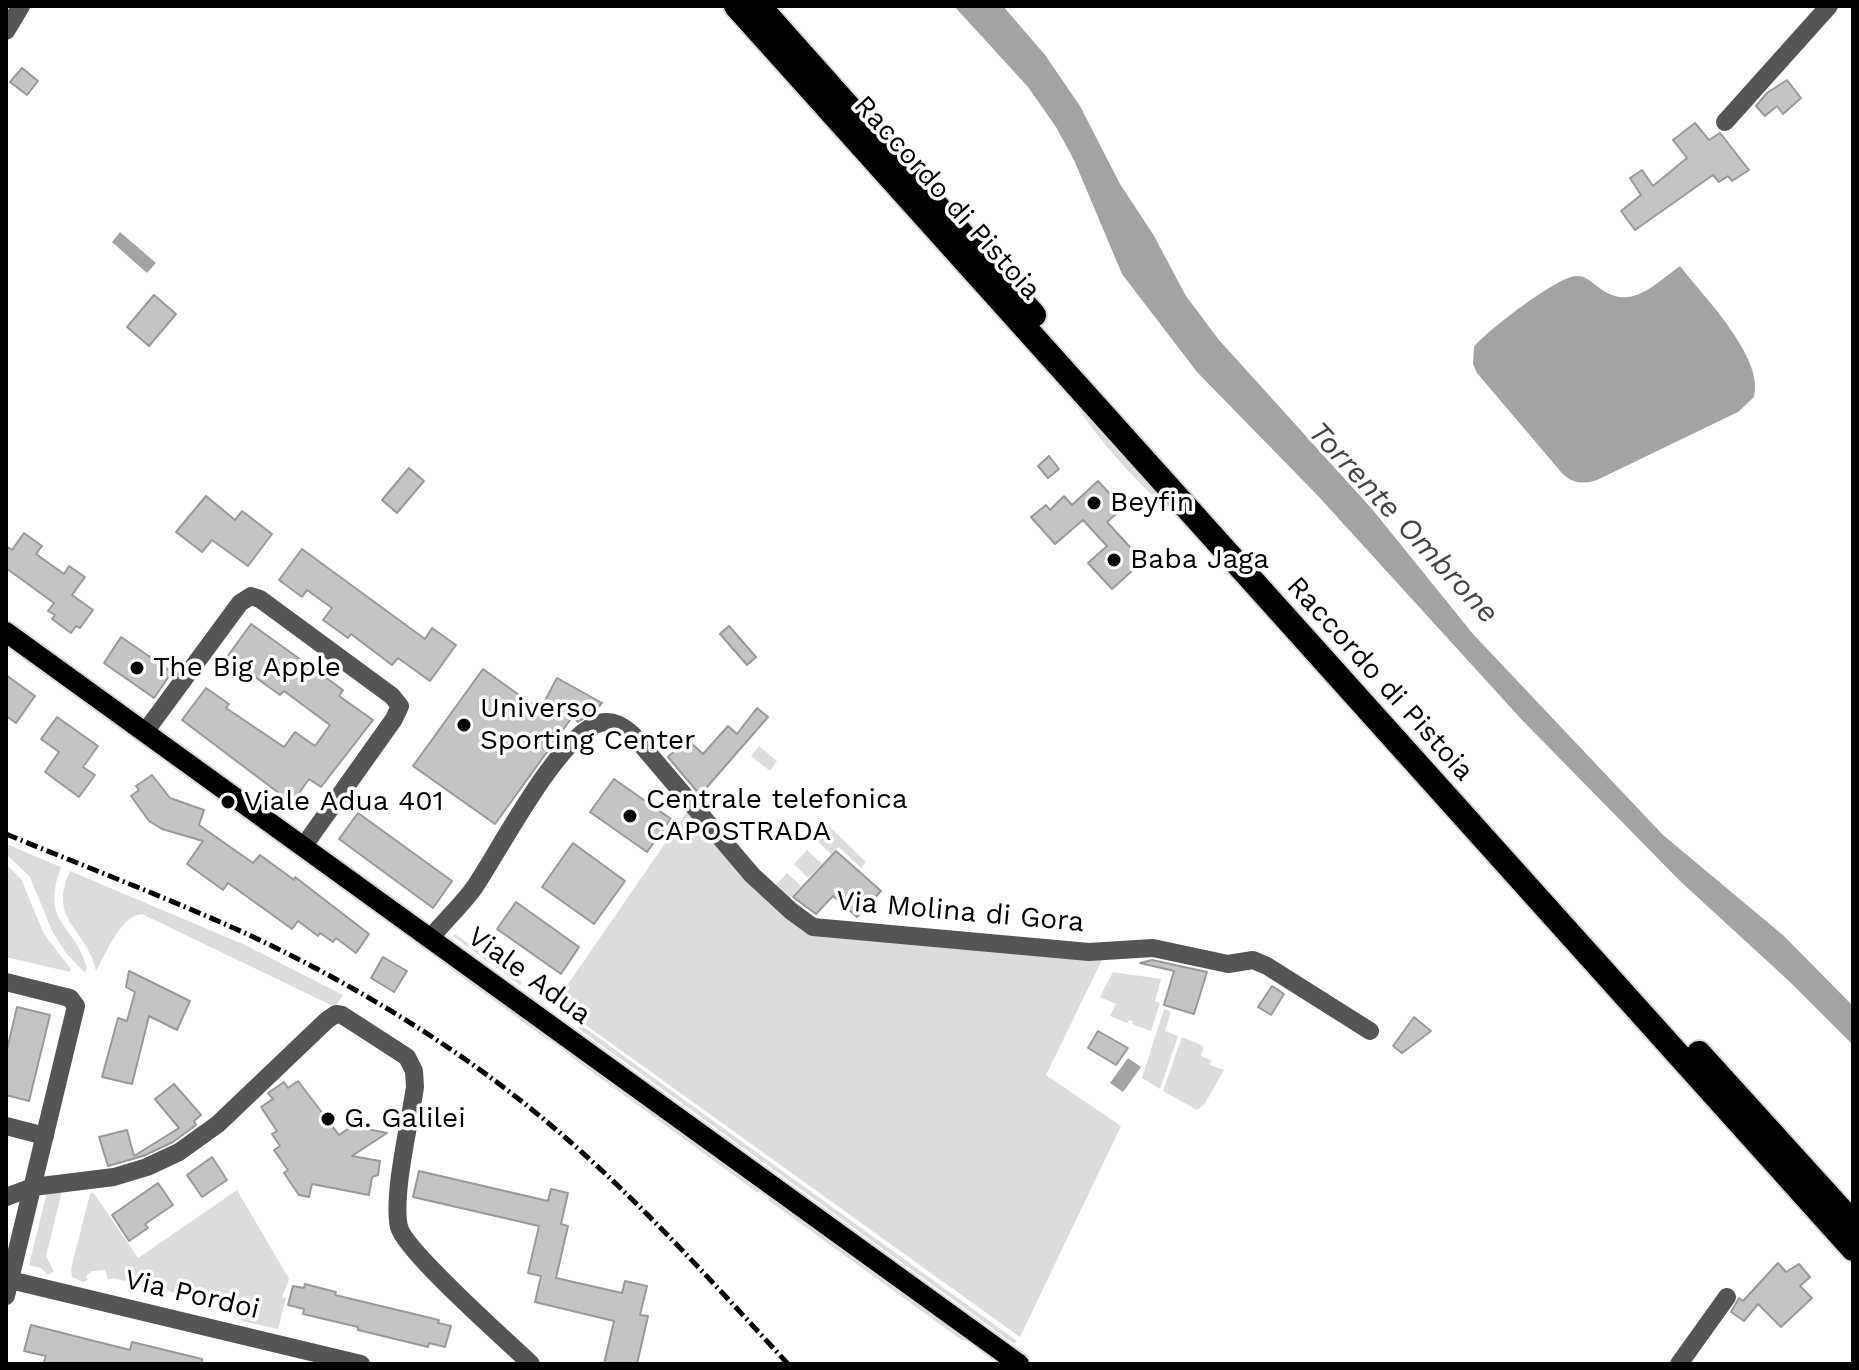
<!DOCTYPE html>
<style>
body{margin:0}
#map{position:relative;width:1859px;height:1370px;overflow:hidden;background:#fff;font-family:"Work Sans",sans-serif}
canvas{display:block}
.frame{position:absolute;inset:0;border:8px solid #000;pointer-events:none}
</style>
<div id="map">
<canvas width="1859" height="1370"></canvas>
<div class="frame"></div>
</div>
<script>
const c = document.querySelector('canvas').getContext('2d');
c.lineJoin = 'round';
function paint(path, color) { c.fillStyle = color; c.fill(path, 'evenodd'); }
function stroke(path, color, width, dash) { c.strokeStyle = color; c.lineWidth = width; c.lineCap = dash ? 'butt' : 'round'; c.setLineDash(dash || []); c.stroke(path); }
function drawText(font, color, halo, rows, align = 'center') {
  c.font = font + ' "Work Sans",sans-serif'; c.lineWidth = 7; c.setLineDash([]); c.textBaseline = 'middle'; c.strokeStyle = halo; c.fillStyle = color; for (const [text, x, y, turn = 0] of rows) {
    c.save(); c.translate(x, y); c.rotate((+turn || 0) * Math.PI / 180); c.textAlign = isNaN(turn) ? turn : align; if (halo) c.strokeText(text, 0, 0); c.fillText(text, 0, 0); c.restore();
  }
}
paint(new Path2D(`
 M 1073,397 L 1178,514 C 1156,507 1080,420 1073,397 Z
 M 759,746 L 777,761 L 770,771 L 751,756 Z
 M 688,810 L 748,880 L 803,931 L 873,941 L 1104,956 L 1046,1075 L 1121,1126 L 1020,1337 L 555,1003 Z
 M 830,827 L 866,862 L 861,868 L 839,847 L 831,854 L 816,840 Z
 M 6,844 L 61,867 C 40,924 74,922 87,968 L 85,973 L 66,953 L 52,931 L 30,877 L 6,854 Z
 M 807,850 L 822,864 L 808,878 L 794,864 Z
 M 6,864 L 21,879 L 44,934 L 71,969 L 70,972 L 6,957 Z
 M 70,871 L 245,945 L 343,995 L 335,1007 L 142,914 C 120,916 106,954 96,971 C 86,926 47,921 70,871 Z
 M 787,873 L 801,886 L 788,900 L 774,887 Z
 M 455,934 L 522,982 L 520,985 L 453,936 Z
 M 454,965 L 552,1037 L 549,1041 L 451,969 Z
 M 1113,972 L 1161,979 L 1155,1001 L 1160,1003 L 1151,1031 L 1132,1024 L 1133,1021 L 1129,1020 L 1127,1023 L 1110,1016 L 1116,1004 L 1100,997 Z
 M 1164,1009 L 1171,1012 L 1165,1031 L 1178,1036 L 1160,1089 L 1142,1078 Z
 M 581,1025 L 1017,1341 L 1014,1344 L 578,1028 Z
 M 1182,1037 L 1204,1046 L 1201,1056 L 1211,1060 L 1210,1065 L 1224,1070 L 1204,1105 L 1197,1110 L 1163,1091 Z
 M 569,1049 L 761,1189 L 758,1193 L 566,1053 Z
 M 237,1190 L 289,1279 L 282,1297 L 286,1298 L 278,1329 L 242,1321 L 232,1306 L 113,1278 L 108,1280 L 105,1270 L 92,1271 L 86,1276 L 88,1280 L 83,1282 L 72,1277 L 71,1269 L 90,1194 L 93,1192 L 138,1258 Z
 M 62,1191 L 46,1256 L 54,1271 L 48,1275 L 41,1268 L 29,1265 L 47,1192 Z
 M 771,1196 L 966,1338 L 963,1341 L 768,1200 Z`), '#dcdcdc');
paint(new Path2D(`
 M 954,6 L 1003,6 L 1045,55 L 1080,106 L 1120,184 L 1153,234 L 1186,296 L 1219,340 L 1372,509 L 1473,634 L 1663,835 L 1784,936 L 1853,1006 L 1853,1045 L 1790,982 L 1680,881 L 1522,720 L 1319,497 L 1197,372 L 1122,274 L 1074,160 L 1056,127 L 1028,87 Z
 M 120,232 L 156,263 L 147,273 L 112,242 Z
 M 1680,266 C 1703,296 1765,358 1754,397 L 1738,412 L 1597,480 C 1583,485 1571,483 1561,472 L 1477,373 L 1473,364 L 1474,347 C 1485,332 1558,276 1576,276 C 1584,275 1592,282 1598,287 C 1631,312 1652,286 1680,266 Z
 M 1128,1058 L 1141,1067 L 1123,1092 L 1110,1083 Z`), '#a3a3a3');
const building = new Path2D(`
 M 22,68 L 38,81 L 27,95 L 10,82 Z
 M 1787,80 L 1801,98 L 1783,114 L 1777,106 L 1765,116 L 1756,106 L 1767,93 Z
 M 1695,123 L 1709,140 L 1720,133 L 1749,170 L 1732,181 L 1728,176 L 1719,182 L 1713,175 L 1635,230 L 1621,211 L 1641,195 L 1630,178 L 1642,170 L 1653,186 L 1687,158 L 1673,140 Z
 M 154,295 L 176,314 L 149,346 L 127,327 Z
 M 1049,456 L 1059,469 L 1048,478 L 1038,466 Z
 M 409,468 L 424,481 L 397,513 L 382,500 Z
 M 1098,481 L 1123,508 L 1107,522 L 1140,558 L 1130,567 L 1133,570 L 1112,589 L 1088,563 L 1107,546 L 1083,520 L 1055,544 L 1031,517 L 1046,505 L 1050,510 L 1064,496 L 1072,505 Z
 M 206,496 L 235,520 L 242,511 L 272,534 L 248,566 L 212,540 L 202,552 L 176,532 Z
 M 24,533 L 42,546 L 36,554 L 64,574 L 69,566 L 85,577 L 72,595 L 93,610 L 80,628 L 76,626 L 71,633 L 52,619 L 55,615 L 48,611 L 54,603 L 6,568 L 6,546 L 12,550 Z
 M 302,549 L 425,639 L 432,628 L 456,645 L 430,681 L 398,658 L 392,665 L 351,634 L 348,638 L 323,620 L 332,608 L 307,590 L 302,597 L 279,580 Z
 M 251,624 L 343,690 L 339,696 L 373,720 L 321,787 L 309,779 L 292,803 L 182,720 L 206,688 L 229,704 L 226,708 L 284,747 L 295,732 L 315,746 L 330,725 L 284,691 L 280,695 L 227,657 Z
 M 729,626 L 756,657 L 747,665 L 720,634 Z
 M 121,637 L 172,672 L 154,698 L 104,663 Z
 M 483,669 L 540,710 L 557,678 L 602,703 L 593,713 L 578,722 L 573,716 L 495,824 L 413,766 Z
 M 6,675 L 35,696 L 16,723 L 6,716 Z
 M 757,708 L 768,717 L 700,795 L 668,757 L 687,739 L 703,754 L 728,726 L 737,734 Z
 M 57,717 L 98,746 L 83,767 L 95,775 L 79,797 L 45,772 L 59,752 L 41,739 Z
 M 152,775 L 170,798 L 204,810 L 199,825 L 253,863 L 260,855 L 294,880 L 295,877 L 369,934 L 356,953 L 336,938 L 333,942 L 320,933 L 318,936 L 298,921 L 292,929 L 228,883 L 223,890 L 187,864 L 203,841 L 162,829 L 149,821 L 131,796 L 139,790 L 136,786 Z
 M 614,779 L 671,819 L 647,852 L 590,812 Z
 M 358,813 L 452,881 L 433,908 L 339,839 Z
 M 573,843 L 625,881 L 594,924 L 542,887 Z
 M 836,851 L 881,891 L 857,917 L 833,896 L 816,914 L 793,897 Z
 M 516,902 L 579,947 L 561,974 L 497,929 Z
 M 383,957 L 407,971 L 394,992 L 371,978 Z
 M 1152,960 L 1207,972 L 1194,1014 L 1164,1005 L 1174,971 L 1140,963 Z
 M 129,971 L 190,1001 L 177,1030 L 149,1016 L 132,1084 L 102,1077 L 118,1018 L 127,1021 L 135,992 L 126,987 Z
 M 1272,986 L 1284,994 L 1271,1015 L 1258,1007 Z
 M 17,1007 L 50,1015 L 29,1101 L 6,1095 L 6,1054 Z
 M 1414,1017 L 1431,1031 L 1402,1053 L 1393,1046 Z
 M 1098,1031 L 1128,1048 L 1116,1065 L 1088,1048 Z
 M 298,1081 L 339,1135 L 361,1120 L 367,1129 L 387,1133 L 352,1156 L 380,1161 L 378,1175 L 372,1177 L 369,1195 L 312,1184 L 309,1197 L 299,1195 L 284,1173 L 288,1170 L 274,1150 L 280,1146 L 272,1134 L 277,1131 L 261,1107 L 273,1099 L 268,1093 L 284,1082 L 288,1088 Z
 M 174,1084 L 201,1115 L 194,1121 L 196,1125 L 173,1142 L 143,1156 L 108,1166 L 99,1137 L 127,1130 L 134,1156 L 179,1128 L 155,1099 Z
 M 212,1157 L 227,1180 L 202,1197 L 187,1175 Z
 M 419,1171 L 548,1201 L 551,1189 L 568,1193 L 561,1224 L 568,1226 L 556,1278 L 622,1293 L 625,1281 L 647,1286 L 640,1315 L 648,1316 L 637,1364 L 604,1364 L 614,1321 L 535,1302 L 541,1276 L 528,1273 L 539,1226 L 413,1197 Z
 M 158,1183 L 173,1205 L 145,1224 L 148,1228 L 129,1241 L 112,1215 Z
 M 1778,1263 L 1786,1272 L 1799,1264 L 1810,1277 L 1800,1286 L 1812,1298 L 1781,1327 L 1758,1304 L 1744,1321 L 1731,1312 L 1739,1298 L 1743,1301 Z
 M 305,1284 L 336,1292 L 335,1295 L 439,1320 L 438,1323 L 451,1326 L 445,1347 L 429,1343 L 428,1347 L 358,1330 L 358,1327 L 303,1314 L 304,1309 L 288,1305 L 293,1286 L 304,1288 Z
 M 31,1325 L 130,1350 L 132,1342 L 202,1359 L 202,1364 L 43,1364 L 46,1356 L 24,1351 Z`);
paint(building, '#c4c4c4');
stroke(building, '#999', 2);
const major = new Path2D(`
 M 6,632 L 1019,1364`);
const highway = new Path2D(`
 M 736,6 L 1853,1249
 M 759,6 L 1034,315
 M 1699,1053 L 1853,1223`);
stroke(major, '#dbdbdb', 24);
stroke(highway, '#dbdbdb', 28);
stroke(new Path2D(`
 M 6,31 L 21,6
 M 1725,122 L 1829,6
 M 145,732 L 240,603 L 251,596 L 260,599 L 392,696 L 400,706 L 394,719 L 303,847
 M 430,939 C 444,921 461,906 474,888 C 500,850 558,735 600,723 C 613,719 624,727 633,735 L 752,875 L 791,911 L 813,927 L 1089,952 L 1153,948 L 1228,964 L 1253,960 L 1267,966 L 1370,1031
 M 6,982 L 70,998 L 76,1006 L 6,1296
 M 6,1126 L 45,1136
 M 6,1197 L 33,1187 L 114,1177 L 147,1167 L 179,1152 L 218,1124 L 327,1020 L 336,1014 L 342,1015 L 407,1057 L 414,1071 L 415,1087 C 410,1121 392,1196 399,1227 C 405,1251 507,1341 531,1364
 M 6,1279 L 361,1364
 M 1679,1364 L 1727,1297`), '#555', 18);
stroke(major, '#000', 20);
stroke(highway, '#000', 24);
stroke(new Path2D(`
 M 6,834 C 86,867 168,898 247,934 C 345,980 441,1037 525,1104 C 622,1181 704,1273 788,1364`), '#000', 5, [12, 4, 2, 4]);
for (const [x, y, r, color] of [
 [1094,503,8,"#000"],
 [1114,560,8,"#000"],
 [137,668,8,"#000"],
 [464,725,8,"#000"],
 [228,802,8,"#000"],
 [630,816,8,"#000"],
 [328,1119,8,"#000"]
]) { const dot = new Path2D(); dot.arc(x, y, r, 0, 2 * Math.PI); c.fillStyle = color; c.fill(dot); stroke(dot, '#fff', 3); }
drawText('28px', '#000', '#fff', [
 ["Raccordo di Pistoia",947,198,48],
 ["Raccordo di Pistoia",1380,679,48],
 ["Via Molina di Gora",960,912,5],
 ["Viale Adua",529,976,36],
 ["Via Pordoi",192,1295,13]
]);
drawText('28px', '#000', '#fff', [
 ["Beyfin",1110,503],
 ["Baba Jaga",1130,560],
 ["The Big Apple",153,668],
 ["Universo",480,709],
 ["Sporting Center",480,741],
 ["Centrale telefonica",646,800],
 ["CAPOSTRADA",646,832],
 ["Viale Adua 401",244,802],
 ["G. Galilei",344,1119]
], 'left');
drawText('italic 30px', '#444', '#fff', [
 ["Torrente Ombrone",1403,523,47]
]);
</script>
